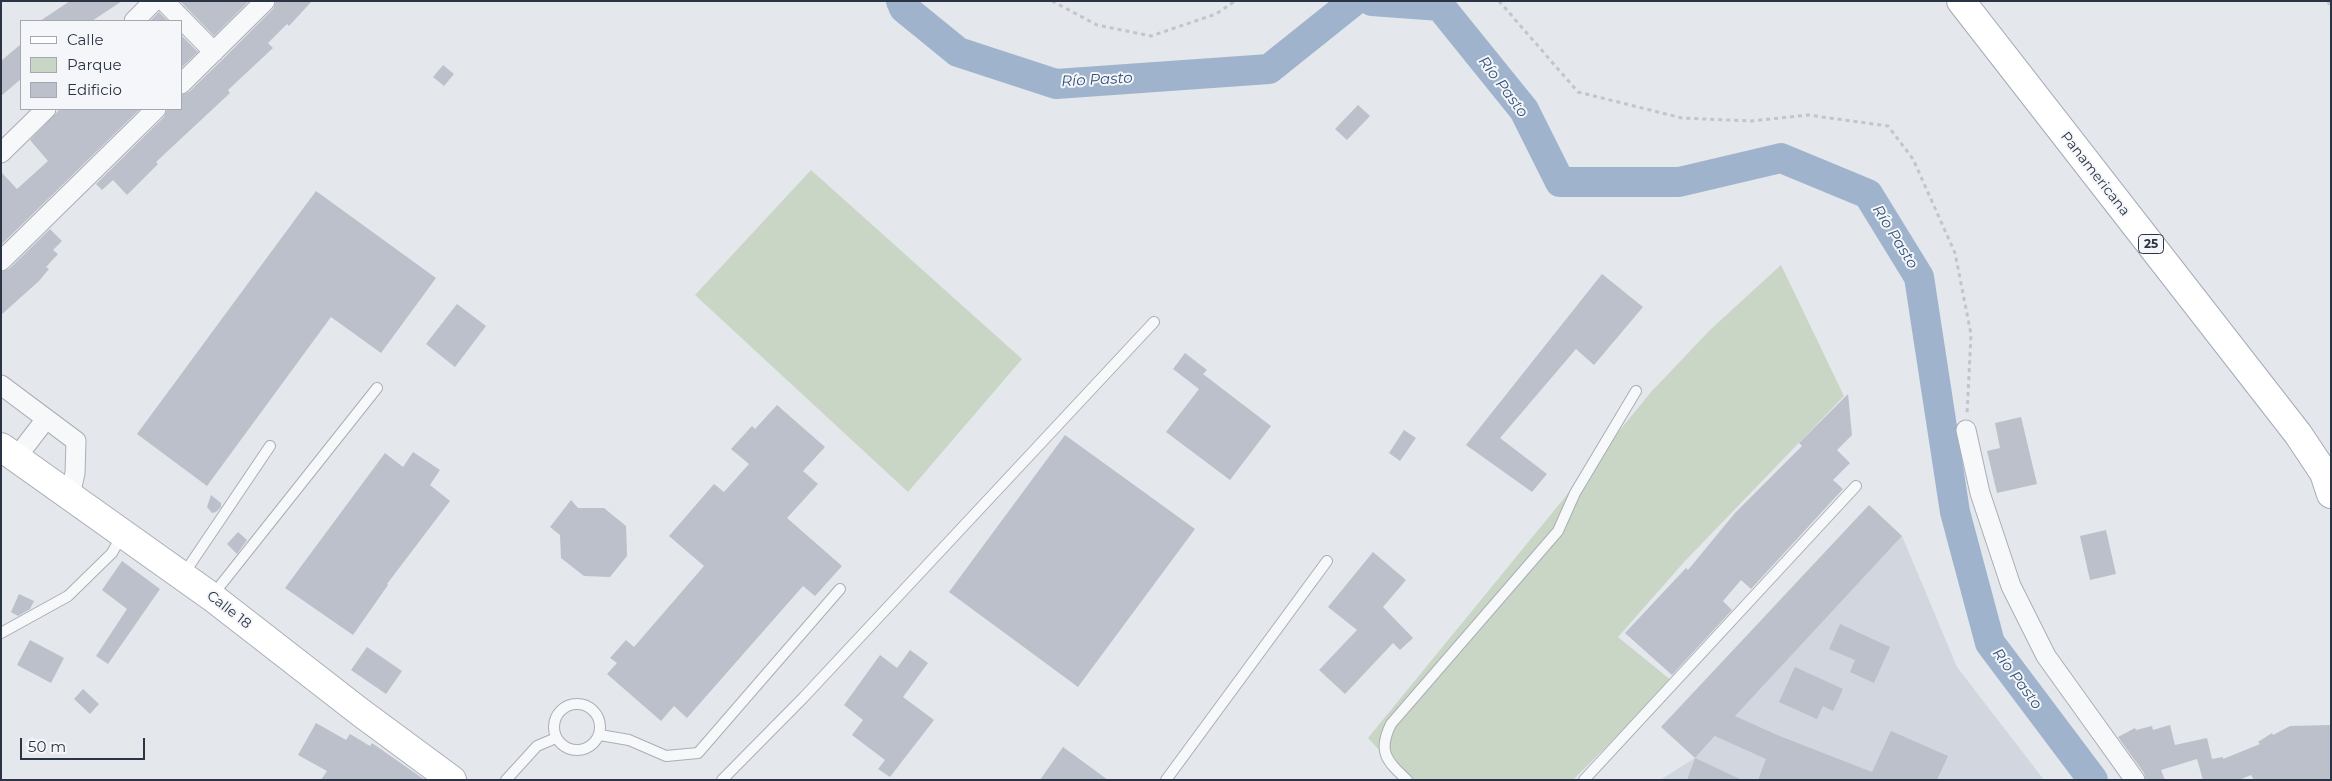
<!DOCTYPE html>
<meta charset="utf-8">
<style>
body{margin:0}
#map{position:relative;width:2332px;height:781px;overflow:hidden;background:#e4e7ec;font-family:Montserrat,sans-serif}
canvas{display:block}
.frame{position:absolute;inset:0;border:2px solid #2b3445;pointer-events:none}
.legend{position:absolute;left:20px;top:20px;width:162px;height:90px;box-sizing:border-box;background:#f4f6f9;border:1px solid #a4a8b1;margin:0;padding:6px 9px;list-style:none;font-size:15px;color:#2b3445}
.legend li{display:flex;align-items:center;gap:10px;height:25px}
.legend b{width:25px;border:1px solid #a4a8b1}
.scale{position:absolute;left:20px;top:738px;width:125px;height:22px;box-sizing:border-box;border:2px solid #2b3445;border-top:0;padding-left:6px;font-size:15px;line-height:18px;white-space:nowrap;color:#2b3445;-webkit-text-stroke:4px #f4f6f9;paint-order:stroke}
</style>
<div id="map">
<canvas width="2332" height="781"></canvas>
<div class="frame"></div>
<ul class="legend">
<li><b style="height:6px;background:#fff"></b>Calle</li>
<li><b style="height:14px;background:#c9d6c5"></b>Parque</li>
<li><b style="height:14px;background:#bbc0ca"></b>Edificio</li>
</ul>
<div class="scale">50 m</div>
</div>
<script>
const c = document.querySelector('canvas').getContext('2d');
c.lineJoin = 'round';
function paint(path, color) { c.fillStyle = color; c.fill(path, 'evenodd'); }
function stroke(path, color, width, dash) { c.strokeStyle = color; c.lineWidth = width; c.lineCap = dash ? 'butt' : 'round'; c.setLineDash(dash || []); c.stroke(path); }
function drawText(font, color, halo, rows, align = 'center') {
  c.font = font + ' Montserrat,sans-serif'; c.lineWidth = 4; c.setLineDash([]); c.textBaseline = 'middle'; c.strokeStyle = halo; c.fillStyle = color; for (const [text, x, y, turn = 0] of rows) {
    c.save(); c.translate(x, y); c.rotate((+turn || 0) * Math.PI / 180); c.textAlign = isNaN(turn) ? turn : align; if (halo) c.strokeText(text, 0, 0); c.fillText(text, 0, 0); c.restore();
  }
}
paint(new Path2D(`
 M 1902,536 L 1957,667 L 2044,780 L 1660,780 L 1695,758 Z`), '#d2d6de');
paint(new Path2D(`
 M 811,170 L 1022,359 L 908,492 L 695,295 Z
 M 1781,265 L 1844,396 L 1685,561 L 1618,637 L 1672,681 L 1573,780 L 1407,780 L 1368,738 L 1651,392 L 1711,329 Z`), '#c9d6c5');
stroke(new Path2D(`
 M 901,1 L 904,8 L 958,52 L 1056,84 L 1269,69 L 1354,1
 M 1372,1 L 1440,6 L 1524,110 L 1560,182 L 1679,182 L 1781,158 L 1868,194 L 1919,277 L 1955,512 L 1990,643 L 2093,780`), '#9fb4cc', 30);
paint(new Path2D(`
 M 70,1 L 122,1 L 92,21 L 40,21 Z
 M 180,1 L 249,1 L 214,36 Z
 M 276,1 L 312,1 L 289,26 L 287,24 L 268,43 L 273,48 L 228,90 L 230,93 L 156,162 L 158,164 L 127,195 L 113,180 L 102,190 L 96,184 L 164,117 L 167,109 L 181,109 L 181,95 L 189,92 L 222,60 L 273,9 Z
 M 159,12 L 168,21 L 150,21 Z
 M 181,35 L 198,52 L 181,68 Z
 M 21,44 L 21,79 L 1,96 L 1,61 Z
 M 443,65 L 454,74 L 444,86 L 433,77 Z
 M 1358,105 L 1370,116 L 1347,140 L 1335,129 Z
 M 60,109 L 140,109 L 1,245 L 1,172 L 17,189 L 48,161 L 30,140 Z
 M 316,191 L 436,278 L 381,353 L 331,317 L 207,486 L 137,434 Z
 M 50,229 L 62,241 L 53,250 L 58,254 L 46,267 L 49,269 L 39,281 L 1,315 L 1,272 L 9,269 Z
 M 1602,274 L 1643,307 L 1594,365 L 1576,349 L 1500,438 L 1547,474 L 1532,492 L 1466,445 Z
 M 457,304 L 486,326 L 455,367 L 426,344 Z
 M 1185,353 L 1207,370 L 1203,374 L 1271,426 L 1230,480 L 1166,432 L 1199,389 L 1173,369 Z
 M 1848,394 L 1852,435 L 1837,450 L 1850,463 L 1833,480 L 1843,489 L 1751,589 L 1741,580 L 1723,601 L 1732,610 L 1672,675 L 1625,633 L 1686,568 L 1688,570 L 1735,513 L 1802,446 L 1799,443 Z
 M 777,405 L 825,447 L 803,471 L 818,484 L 787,518 L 842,566 L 815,596 L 803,586 L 687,718 L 674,706 L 661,721 L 607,674 L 617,663 L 610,658 L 626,640 L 634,647 L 704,566 L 669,536 L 714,484 L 724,492 L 749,464 L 731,449 L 752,426 L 755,429 Z
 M 2021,417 L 2037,484 L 1997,493 L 1987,451 L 2000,448 L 1995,423 Z
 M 1404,430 L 1416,438 L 1400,461 L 1389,453 Z
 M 1065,435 L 1195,529 L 1078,687 L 949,592 Z
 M 413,452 L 440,470 L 430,485 L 450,501 L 387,584 L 388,585 L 353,635 L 285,588 L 385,453 L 403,467 Z
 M 211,495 L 221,503 L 221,507 L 216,512 L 212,513 L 207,507 Z
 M 571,500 L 578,508 L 604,508 L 626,526 L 627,556 L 610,577 L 584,576 L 561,558 L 560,535 L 550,527 Z
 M 1869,505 L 1902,536 L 1735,716 L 1777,735 L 1872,772 L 1891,731 L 1948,756 L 1937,780 L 1758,780 L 1766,759 L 1715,736 L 1695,758 L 1661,727 Z
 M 2106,530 L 2116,574 L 2090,580 L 2080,536 Z
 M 238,532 L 247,540 L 237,554 L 227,544 Z
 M 1373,552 L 1406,580 L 1383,607 L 1413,638 L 1400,650 L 1393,643 L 1345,694 L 1319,670 L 1357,630 L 1328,607 Z
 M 122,561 L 160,589 L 108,664 L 96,656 L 127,609 L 102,590 Z
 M 19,594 L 34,601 L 30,609 L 18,616 L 11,612 Z
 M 1840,624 L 1890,647 L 1874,683 L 1850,672 L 1855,660 L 1829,649 Z
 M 30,640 L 64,658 L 51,683 L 17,665 Z
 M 367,647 L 402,671 L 386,694 L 351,670 Z
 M 910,650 L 928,663 L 903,697 L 934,720 L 890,777 L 878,769 L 885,760 L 852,735 L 863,720 L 844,705 L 880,655 L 897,668 Z
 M 1795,667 L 1843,689 L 1833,711 L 1823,706 L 1817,719 L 1779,702 Z
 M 83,689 L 99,704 L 90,714 L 74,699 Z
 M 316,723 L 346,740 L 350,734 L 370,746 L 372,743 L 425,780 L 321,780 L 327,771 L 298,755 Z
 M 2170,725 L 2175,745 L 2207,738 L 2212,759 L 2223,757 L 2223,759 L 2260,744 L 2258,742 L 2272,733 L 2273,735 L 2290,726 L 2331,725 L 2331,780 L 2254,780 L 2251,775 L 2239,780 L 2203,780 L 2197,759 L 2161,770 L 2165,780 L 2146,780 L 2144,773 L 2118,737 L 2135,728 L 2136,730 L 2152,726 L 2153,730 Z
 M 1063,747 L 1108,780 L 1040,780 Z
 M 1695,758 L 1742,780 L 1687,780 Z`), '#bbc0ca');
const lane = new Path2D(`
 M 183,575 L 270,446
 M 212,596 L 377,388
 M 1,633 L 68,596 L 112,553 L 122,535
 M554 727a23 23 0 1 1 46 0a23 23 0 1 1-46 0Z
 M 600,735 L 629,740 L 666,756 L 698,753 L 840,589
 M 506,780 L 537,746 L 556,738
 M 722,780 L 803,698 L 1154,322
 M 1166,780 L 1327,561
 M 1407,780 C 1387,761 1377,752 1391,724 L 1558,531 L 1575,493 L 1636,391
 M 1584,780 L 1856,486`);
const street = new Path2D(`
 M 164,1 L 214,52
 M 134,21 L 154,1
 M 181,84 L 265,1
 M 1,153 L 46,109
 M 1,261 L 156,109
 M 1,385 L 76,441 L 75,473 L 70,496
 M 1966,430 L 1980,493 L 2011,586 L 2046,656 L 2135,780
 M 16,458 L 46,419`);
const secondary = new Path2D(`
 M 1,447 L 212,597 L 360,712 L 452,780`);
const primary = new Path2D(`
 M 1961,1 L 2298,434 L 2324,473 L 2331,494`);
stroke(lane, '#a9aeb7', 12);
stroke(street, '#a9aeb7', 21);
stroke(secondary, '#a9aeb7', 30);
stroke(primary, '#a3abb8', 30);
stroke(new Path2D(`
 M 1052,1 L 1097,25 L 1151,36 L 1216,14 L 1235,1
 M 1499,1 L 1578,92 L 1682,118 L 1751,121 L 1808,115 L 1888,126 L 1913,159 L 1955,253 L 1971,334 L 1967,415
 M 2328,1 L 2331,9`), '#c2c5cb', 3, [4, 4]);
stroke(lane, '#f7f8fa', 10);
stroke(street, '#f7f8fa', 19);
stroke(secondary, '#fff', 28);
stroke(primary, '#fff', 28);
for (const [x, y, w] of [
 [2151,244,25]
]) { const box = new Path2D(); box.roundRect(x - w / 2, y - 9.5, w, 19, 4); c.fillStyle = '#f4f6f9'; c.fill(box); stroke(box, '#2b3445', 1); }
drawText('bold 12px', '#2b3445', null, [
 ["25",2151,244]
]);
drawText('14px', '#2b3445', '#f4f6f9', [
 ["Panamericana",2095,174,52],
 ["Calle 18",229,610,38]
]);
drawText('italic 15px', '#34527a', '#f4f6f9', [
 ["Río Pasto",1097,80,-3],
 ["Río Pasto",1503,87,53],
 ["Río Pasto",1895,237,58],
 ["Río Pasto",2017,679,53]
]);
</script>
